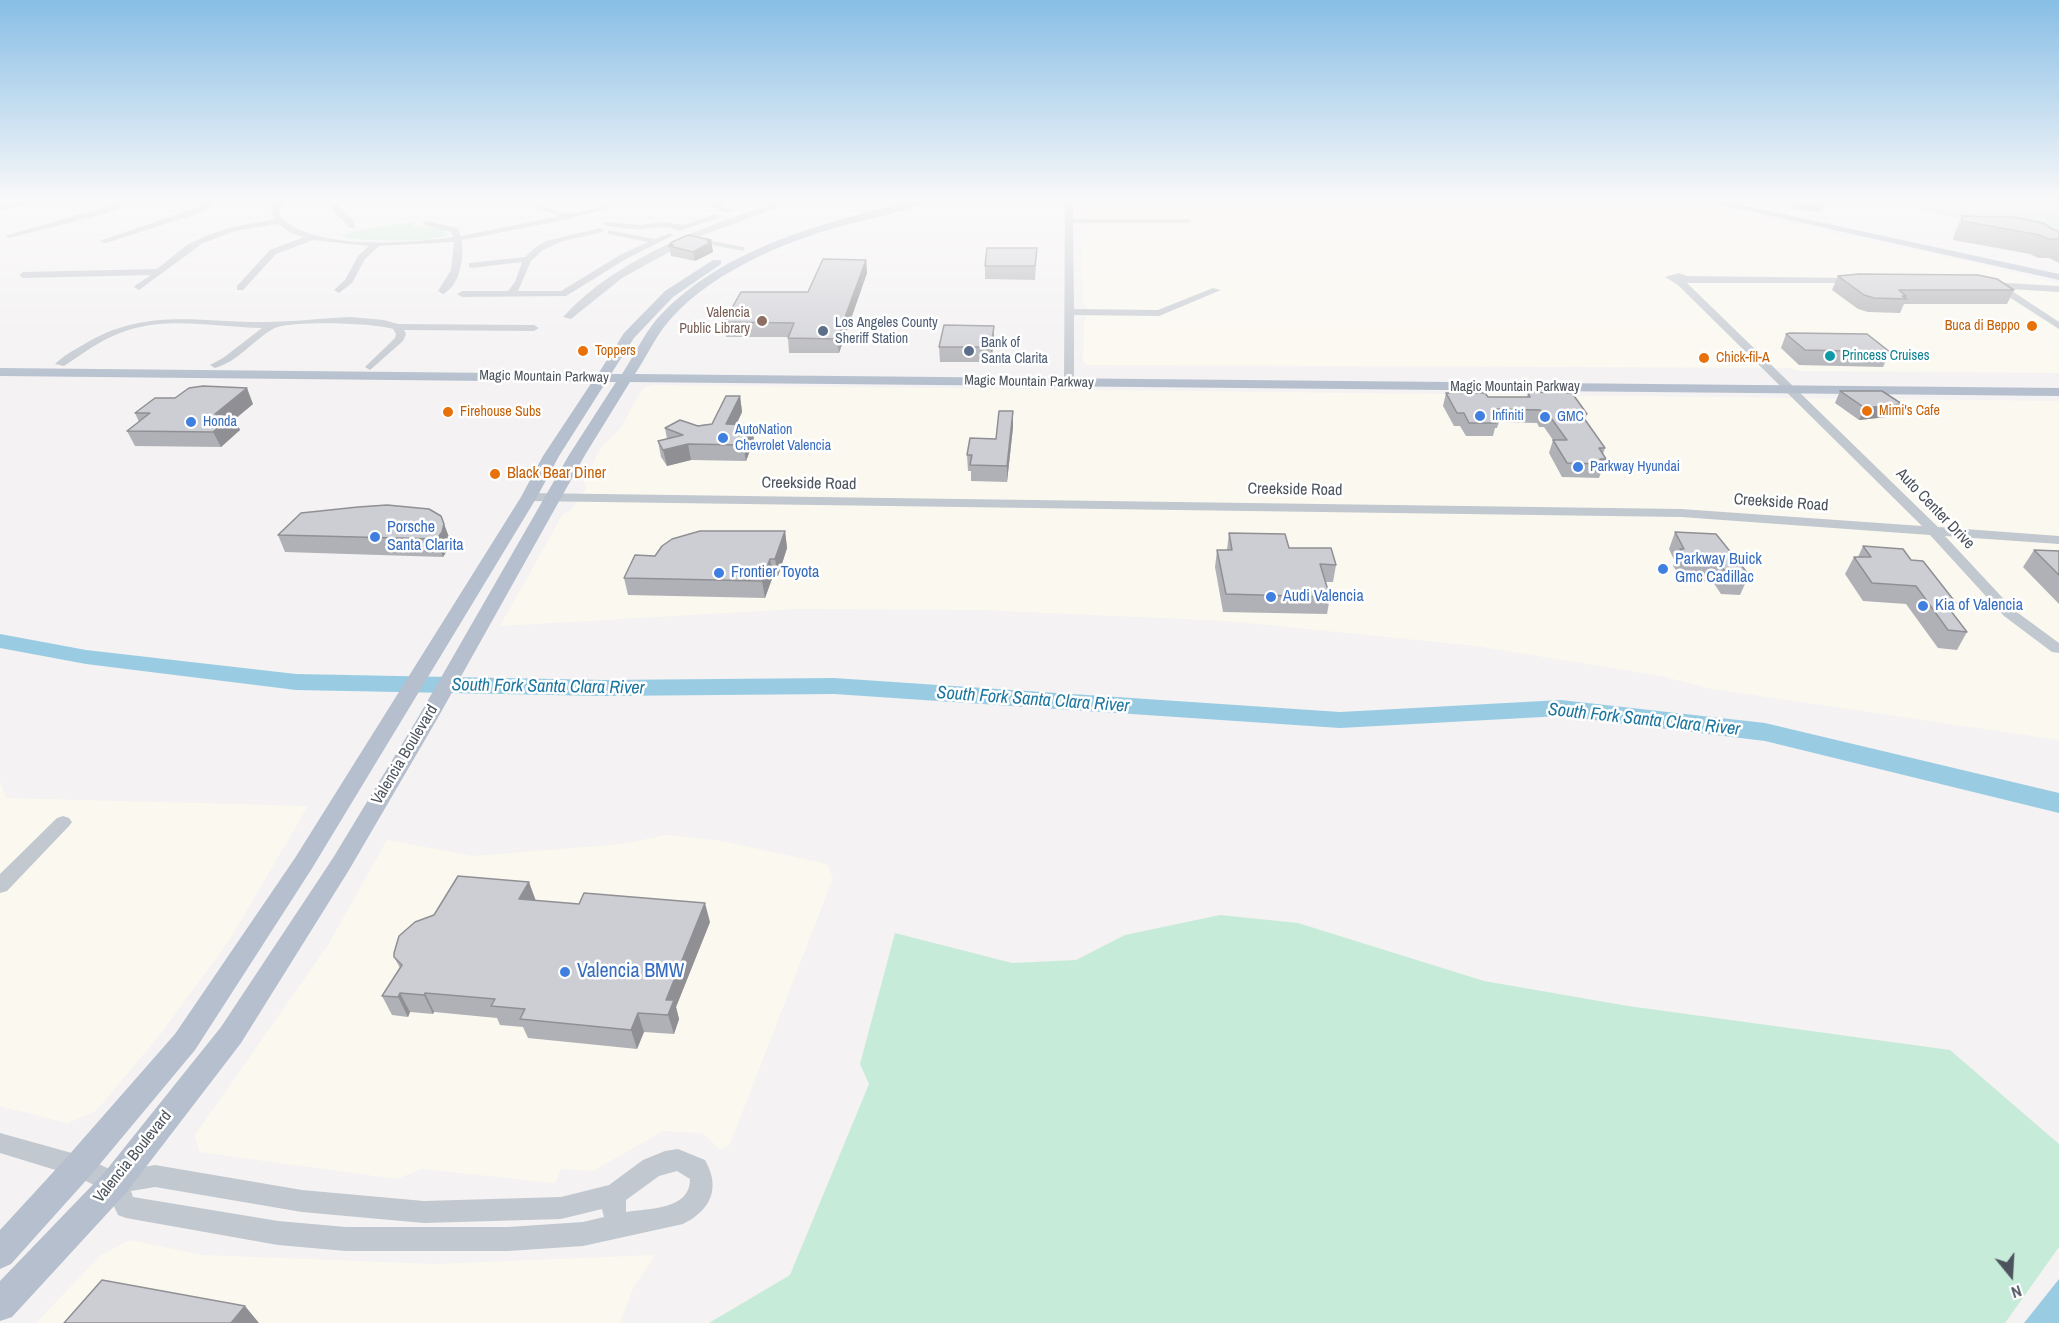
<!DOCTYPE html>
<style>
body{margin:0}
#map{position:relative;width:2059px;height:1323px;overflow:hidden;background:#f4f2f2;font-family:"Archivo Narrow",sans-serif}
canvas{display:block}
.north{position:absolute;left:1981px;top:1245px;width:60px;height:60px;-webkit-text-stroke:4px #fff;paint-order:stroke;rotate:162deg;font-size:16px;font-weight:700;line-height:24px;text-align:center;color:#4c535d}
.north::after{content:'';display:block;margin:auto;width:21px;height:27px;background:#4c535d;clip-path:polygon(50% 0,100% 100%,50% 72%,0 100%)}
</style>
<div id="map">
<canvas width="2059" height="1323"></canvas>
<div class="north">N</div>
</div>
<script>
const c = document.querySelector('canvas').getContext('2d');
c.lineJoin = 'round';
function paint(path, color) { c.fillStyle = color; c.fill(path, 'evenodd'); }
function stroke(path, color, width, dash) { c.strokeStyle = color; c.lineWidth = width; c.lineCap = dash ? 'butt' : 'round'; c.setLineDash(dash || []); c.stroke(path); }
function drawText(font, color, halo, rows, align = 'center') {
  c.font = font + ' "Archivo Narrow",sans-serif'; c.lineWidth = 5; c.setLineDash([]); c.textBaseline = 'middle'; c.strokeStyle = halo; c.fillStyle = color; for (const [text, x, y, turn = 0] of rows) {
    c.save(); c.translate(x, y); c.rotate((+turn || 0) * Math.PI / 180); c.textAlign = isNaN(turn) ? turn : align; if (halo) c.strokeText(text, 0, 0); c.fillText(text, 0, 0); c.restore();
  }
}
paint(new Path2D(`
 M 1080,201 L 1687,201 L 1786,225 L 1962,260 L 2059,284 L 2059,373 L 1800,371 L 1790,368 L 1086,365 L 1083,360 L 1084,321 L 1086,320 L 1087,306 L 1083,304 L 1081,228 L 1083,226 L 1084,217 L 1080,215 Z
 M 656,385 L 2059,401 L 2059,740 L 1712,689 L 1661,676 L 1476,646 L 1227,621 L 981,610 L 797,609 L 500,626 L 563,514 L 570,511 L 587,487 L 583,481 L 601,448 L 620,429 L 642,390 L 648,386 Z
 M 0,781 L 6,798 L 308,806 L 230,939 L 162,1032 L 96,1111 L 67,1123 L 0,1106 Z
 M 667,835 L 722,841 L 827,864 L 833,878 L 730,1144 L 721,1150 L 702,1133 L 663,1131 L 593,1171 L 561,1169 L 555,1183 L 421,1169 L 397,1179 L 199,1152 L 195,1135 L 328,945 L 387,840 L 473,856 L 622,844 Z
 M 130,1240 L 203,1255 L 436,1264 L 655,1255 L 632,1290 L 620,1323 L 36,1323 L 101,1255 Z`), '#fbf9ef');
paint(new Path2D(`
 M 1887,201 L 2059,201 L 2059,237 L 1990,227 Z
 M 412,222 L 414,226 L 442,229 L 448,235 C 431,243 359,242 340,236 L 360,230 Z
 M 1220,915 L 1298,923 L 1484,981 L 1628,1006 L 1950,1050 L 2059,1144 L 2059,1247 L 2005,1323 L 709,1323 L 790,1275 L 869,1084 L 860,1064 L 895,933 L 1012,963 L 1076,960 L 1125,935 Z`), '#c7ebd9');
paint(new Path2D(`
 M 2059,1279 L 2059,1323 L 2024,1323 Z`), '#99cce3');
paint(new Path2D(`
 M 0,634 L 86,650 L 296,674 L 604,680 L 834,678 L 1340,712 L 1561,700 L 1765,723 L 2059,793 L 2059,813 L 1765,741 L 1561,716 L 1340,728 L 834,694 L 604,696 L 296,690 L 86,664 L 0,648 Z`), '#99cce3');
paint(new Path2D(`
 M 25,201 L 43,201 L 0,210 L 0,206 Z
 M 126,201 L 138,201 L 108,213 L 9,238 L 5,236 Z
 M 211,201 L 221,201 L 202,212 L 106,243 L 99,241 L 196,208 Z
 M 276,201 L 284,201 L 279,214 C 307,252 411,243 453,237 L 451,232 L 423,225 L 422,223 L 426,221 L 458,228 L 461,236 L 559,216 L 523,201 C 540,201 555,214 569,213 C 589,213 609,201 630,201 L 569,219 L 462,240 C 464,258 460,286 443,294 L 438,291 L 451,270 L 454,242 L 379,246 L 365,259 L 352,283 L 339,293 L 334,290 L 345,280 L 358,256 L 369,246 L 313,240 L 276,254 L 243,290 L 237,290 L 237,286 L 270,250 L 304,237 L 291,233 L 278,224 L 235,231 L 203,243 L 139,290 L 134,287 L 136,285 L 151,275 L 23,278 L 19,275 L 23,272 L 157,269 L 187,245 L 208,235 L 233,227 L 275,219 L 271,214 Z
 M 329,201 L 337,201 L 337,205 L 352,218 L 355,228 L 349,228 C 344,219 329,212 329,201 Z
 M 438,201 L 447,201 L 449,203 L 445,205 Z
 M 700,201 L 711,201 L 733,211 L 726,213 Z
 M 784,201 L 796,201 L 695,238 L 744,247 L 744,251 L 689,241 L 622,278 L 571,319 L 563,317 C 616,258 710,223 784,201 Z
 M 1065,201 L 1073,201 L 1073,219 L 1188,219 L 1192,221 L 1188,223 L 1073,223 L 1074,309 L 1158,310 L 1213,288 L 1221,290 L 1159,316 L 1074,315 L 1074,382 L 1069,385 L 1064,382 Z
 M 715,214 L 719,216 L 718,218 L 679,231 C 668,225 657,228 642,229 C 631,230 618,227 607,226 L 603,224 L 607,222 L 640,225 L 665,222 L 684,225 Z
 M 600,228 L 604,230 L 603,232 L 563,241 L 543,250 L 531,261 L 518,291 L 561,291 L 620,255 L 648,242 L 608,234 L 608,230 L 655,239 L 670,233 L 674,235 L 626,259 L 566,296 L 462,297 L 457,294 L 462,291 L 508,291 L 515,282 L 522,262 L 472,268 L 469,267 L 469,263 L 525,257 L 537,246 L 546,241 Z
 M 1679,273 L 1687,276 L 1857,278 L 1858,280 L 1854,283 L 1687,283 L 1938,527 L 2059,536 L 2059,544 L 1945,536 L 2014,610 L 2059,643 L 2059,653 L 2052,652 L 2004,616 L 1930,535 L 1681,517 L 529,501 L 523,497 L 529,493 L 1681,509 L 1922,526 L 1678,285 L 1665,277 Z
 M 1989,282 L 2059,286 L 2059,292 L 2009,289 L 2059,322 L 2059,329 L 1995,288 L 1986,287 L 1986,283 Z
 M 351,317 L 384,320 L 398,324 L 534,325 L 539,328 L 534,331 L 404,330 L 406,334 L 403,341 L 370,370 L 365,367 L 395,338 L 396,334 L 393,329 C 375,323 288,320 273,329 C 252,341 239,361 215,368 L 210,365 L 223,358 L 262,328 C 215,327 165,315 120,333 C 99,341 82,354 64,366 L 55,364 C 62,357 72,351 81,346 C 143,307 196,322 264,322 C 293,322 322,318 351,317 Z
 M 63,816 L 69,818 L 72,822 L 69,826 L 7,891 L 0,893 L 0,874 L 57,818 Z
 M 0,1133 L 79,1155 L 116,1172 L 155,1165 L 302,1190 L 424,1201 L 561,1197 L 609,1185 L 643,1160 L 665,1151 L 678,1149 L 705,1160 C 721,1188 711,1210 683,1224 L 583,1246 L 508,1251 L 346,1251 L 278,1245 L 126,1218 L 118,1215 L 107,1191 L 75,1176 L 0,1153 ZM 677,1171 L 690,1179 C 690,1210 650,1208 626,1212 L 626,1200 L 659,1176 ZM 155,1187 L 302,1212 L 424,1223 L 561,1219 L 602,1209 L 604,1217 L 583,1222 L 508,1227 L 346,1227 L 278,1221 L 133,1197 L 131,1191 Z`), '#c2c8cf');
paint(new Path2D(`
 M 908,201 L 925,201 C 914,210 859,221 842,226 C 782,242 703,276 664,327 C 653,342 645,359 635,374 L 2059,388 L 2059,396 L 630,382 L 585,455 L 436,721 L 349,870 L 241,1043 L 126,1193 L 12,1317 L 0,1321 L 0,1281 L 104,1173 L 221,1027 L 333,858 L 416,721 L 569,455 L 616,382 L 606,382 L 559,456 L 537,497 L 311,870 L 195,1050 L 90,1176 L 11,1264 L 0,1269 L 0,1230 L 68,1156 L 175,1034 L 295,858 L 521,497 L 543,456 L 592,382 L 0,376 L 0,368 L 598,374 L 624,333 L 665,291 L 713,260 L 721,260 L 721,264 L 673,297 L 634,338 L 611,374 L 622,374 C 633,357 643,336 656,320 C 721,248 819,225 908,201 Z
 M 1704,201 L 1723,201 L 2059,274 L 2059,280 Z`), '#b5bfcd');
paint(new Path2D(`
 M 1792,201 L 1828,201 L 1818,212 L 1792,208 L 1793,204 L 1791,204 Z
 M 1962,216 L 2054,230 L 2059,231 L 2059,263 L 2049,258 L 2038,258 L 2030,254 L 1953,240 L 1954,235 Z
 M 711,240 L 713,252 L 695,261 L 671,256 L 669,246 L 670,245 L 670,244 Z
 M 1037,248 L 1035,280 L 985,279 L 985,266 Z
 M 866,260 L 867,273 L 839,353 L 789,353 L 788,337 L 726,337 L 724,322 L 808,292 Z
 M 1838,276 L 2014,290 L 2007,304 L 1904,304 L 1900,313 L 1868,312 L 1858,309 L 1832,290 Z
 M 994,326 L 994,340 L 991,362 L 940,362 L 939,347 Z
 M 1786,334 L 1890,352 L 1883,367 L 1799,365 L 1781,348 Z
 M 1840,391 L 1902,404 L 1896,416 L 1859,420 L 1835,403 Z
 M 1528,392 L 1587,414 L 1585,420 L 1605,448 L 1603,454 L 1606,459 L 1599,478 L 1562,477 L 1549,453 L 1553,440 L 1544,427 L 1539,427 L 1537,423 L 1499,422 L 1497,428 L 1495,428 L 1493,436 L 1466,436 L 1460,426 L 1454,426 L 1443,406 L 1446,393 L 1488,397 L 1527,397 Z
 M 740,396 L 742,412 L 736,425 L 754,440 L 746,461 L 691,460 L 667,466 L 661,457 L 658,441 L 667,439 L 665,428 L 712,424 Z
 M 253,404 L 235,419 L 240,430 L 221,447 L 135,446 L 127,431 L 139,422 L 135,413 Z
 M 1013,427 L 1007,482 L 971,481 L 971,471 L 968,471 L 967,455 L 996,439 Z
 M 444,524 L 450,540 L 448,549 L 443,557 L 285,552 L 278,535 Z
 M 785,531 L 787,548 L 778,576 L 773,576 L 765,598 L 628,595 L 624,578 L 655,556 Z
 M 1675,532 L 1749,575 L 1740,595 L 1721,594 L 1713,582 L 1682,579 L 1673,566 L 1675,562 L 1669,549 Z
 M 1229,533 L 1289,548 L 1336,565 L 1333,582 L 1326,582 L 1330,597 L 1327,614 L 1223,612 L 1215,567 L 1217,550 L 1227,550 Z
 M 1863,546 L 1911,560 L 1956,603 L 1951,611 L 1967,632 L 1957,650 L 1938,648 L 1906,604 L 1863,601 L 1845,574 L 1854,557 L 1858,557 Z
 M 2034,550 L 2059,551 L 2059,604 L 2023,567 Z
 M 536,901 L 710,922 L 676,1007 L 679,1019 L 674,1034 L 644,1032 L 637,1049 L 528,1038 L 523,1027 L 500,1025 L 497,1018 L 434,1012 L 433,1014 L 410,1012 L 408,1017 L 392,1015 L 382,996 L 400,968 L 394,957 Z`), '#b0b1b6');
paint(new Path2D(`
 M 1822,201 L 1828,201 L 1818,212 Z
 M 711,240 L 713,252 L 695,261 L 693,252 Z
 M 866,260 L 867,273 L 839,353 L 837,339 Z
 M 994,326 L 994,340 L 991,362 L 991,347 Z
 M 247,388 L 253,404 L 235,419 L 240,430 L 221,447 L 213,432 L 215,414 Z
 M 740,396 L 742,412 L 729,440 L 726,424 Z
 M 1902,404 L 1896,416 L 1859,420 L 1865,408 Z
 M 1013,411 L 1013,427 L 1007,482 L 1007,466 Z
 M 752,425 L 754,440 L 746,461 L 743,445 Z
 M 688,444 L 691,460 L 667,466 L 663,450 Z
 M 444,524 L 450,540 L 448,549 L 443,557 L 437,539 Z
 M 785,531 L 787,548 L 778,576 L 775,559 Z
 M 770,559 L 773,576 L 765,598 L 762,581 Z
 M 529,882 L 536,901 L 519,899 Z
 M 705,903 L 710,922 L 676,1007 L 679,1019 L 674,1034 L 668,1015 L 666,1000 Z
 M 400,993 L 410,1012 L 408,1017 L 398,997 Z
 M 425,993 L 434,1012 L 433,1014 L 424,995 Z
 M 638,1013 L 644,1032 L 637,1049 L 631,1030 Z
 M 245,1306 L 259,1323 L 231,1323 Z`), '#909094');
const building = new Path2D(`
 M 1962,216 L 2013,217 L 2043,223 L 2054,230 L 2059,231 L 2059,239 L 2048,239 L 2040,235 L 1962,221 Z
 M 688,235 L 711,240 L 707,241 L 711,242 L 693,252 L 669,246 L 673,245 L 670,244 L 672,242 Z
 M 987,248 L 1037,248 L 1035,266 L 985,266 Z
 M 823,259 L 866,260 L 837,339 L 788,338 L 794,323 L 724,322 L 741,292 L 808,292 Z
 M 1859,274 L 1978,275 L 1997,279 L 2014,290 L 1899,290 L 1906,296 L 1902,296 L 1907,299 L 1874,298 L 1864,295 L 1838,276 Z
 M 944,325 L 994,326 L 991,347 L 939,347 Z
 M 1790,333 L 1867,334 L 1890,352 L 1805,350 L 1786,334 Z
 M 203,386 L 247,388 L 215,414 L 233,415 L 213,432 L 127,431 L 150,413 L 135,413 L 155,398 L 175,398 L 189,388 Z
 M 1840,391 L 1882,391 L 1902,404 L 1865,408 Z
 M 1528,392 L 1572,393 L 1587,414 L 1581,414 L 1605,448 L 1599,448 L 1606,459 L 1600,459 L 1604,464 L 1567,463 L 1553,440 L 1567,440 L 1548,414 L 1543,413 L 1540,410 L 1497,409 L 1500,415 L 1492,415 L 1496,423 L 1469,423 L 1464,413 L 1457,413 L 1446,393 L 1485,393 L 1488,397 L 1530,397 Z
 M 726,396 L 740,396 L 726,424 L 752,425 L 743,445 L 688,444 L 663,450 L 658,441 L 683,435 L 665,428 L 680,420 L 698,426 L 712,424 Z
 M 999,411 L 1013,411 L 1007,466 L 970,465 L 972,455 L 967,455 L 970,438 L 996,439 Z
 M 387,505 L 429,509 L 441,516 L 444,524 L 442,532 L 437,539 L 278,535 L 301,513 L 358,507 Z
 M 700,531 L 785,531 L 775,559 L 770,559 L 762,581 L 624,578 L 635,555 L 655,556 L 662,546 L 672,539 Z
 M 1675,532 L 1716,534 L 1749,575 L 1746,575 L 1748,577 L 1729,577 L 1720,564 L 1689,561 L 1680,549 L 1684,549 Z
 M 1229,533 L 1285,534 L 1289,548 L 1331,548 L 1336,565 L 1320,564 L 1330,597 L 1226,594 L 1217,550 L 1232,550 Z
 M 1863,546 L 1903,549 L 1911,560 L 1923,561 L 1956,603 L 1944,602 L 1967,632 L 1948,630 L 1916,586 L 1872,583 L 1854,557 L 1871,557 Z
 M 2034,550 L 2059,551 L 2059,575 Z
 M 458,876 L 529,882 L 519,899 L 579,904 L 584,893 L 705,903 L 666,1000 L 674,1000 L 668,1015 L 638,1013 L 631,1030 L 520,1019 L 525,1009 L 491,1006 L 495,999 L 425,993 L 424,995 L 400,993 L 398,997 L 382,996 L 402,965 L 394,957 L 394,953 L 399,936 L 415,922 L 434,915 Z
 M 102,1280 L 245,1306 L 231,1323 L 64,1323 Z`);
paint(building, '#cdced4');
stroke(building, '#909094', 1.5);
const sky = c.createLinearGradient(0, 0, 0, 386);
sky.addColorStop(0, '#88bee6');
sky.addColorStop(0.52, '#faf9f9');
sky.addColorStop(1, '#faf9f900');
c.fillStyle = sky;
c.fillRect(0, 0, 2059, 386);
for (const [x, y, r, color] of [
 [762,321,6,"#8d6e63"],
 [2032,326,6,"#e8710a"],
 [823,331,6,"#5c6f8a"],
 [583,351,6,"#e8710a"],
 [969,351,6,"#5c6f8a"],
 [1830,356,6,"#0f9aa8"],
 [1704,358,6,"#e8710a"],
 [1867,411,6,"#e8710a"],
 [448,412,6,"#e8710a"],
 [1480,416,6,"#3f7fe0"],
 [1545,417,6,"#3f7fe0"],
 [191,422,6,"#3f7fe0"],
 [723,438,6,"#3f7fe0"],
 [1578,467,6,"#3f7fe0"],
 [495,474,6,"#e8710a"],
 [375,537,6,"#3f7fe0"],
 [1663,569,6,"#3f7fe0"],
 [719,573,6,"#3f7fe0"],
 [1271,597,6,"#3f7fe0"],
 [1923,606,6,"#3f7fe0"],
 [565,972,6,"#3f7fe0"]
]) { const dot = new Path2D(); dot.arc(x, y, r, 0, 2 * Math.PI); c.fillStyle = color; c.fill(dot); stroke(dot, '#fff', 2); }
drawText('14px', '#785e54', '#fff', [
 ["Valencia",750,313],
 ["Public Library",750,329]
], 'right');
drawText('14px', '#4e5e75', '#fff', [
 ["Los Angeles County",835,323],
 ["Sheriff Station",835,339],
 ["Bank of",981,343],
 ["Santa Clarita",981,359]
], 'left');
drawText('14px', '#c56008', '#fff', [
 ["Buca di Beppo",2020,326,"right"],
 ["Toppers",595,351],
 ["Chick-fil-A",1716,358],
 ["Mimi's Cafe",1879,411],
 ["Firehouse Subs",460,412]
], 'left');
drawText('14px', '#0d838f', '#fff', [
 ["Princess Cruises",1842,356]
], 'left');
drawText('14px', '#4c535d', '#fff', [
 ["Magic Mountain Parkway",544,377,1],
 ["Magic Mountain Parkway",1029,382,1],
 ["Magic Mountain Parkway",1515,387]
]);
drawText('14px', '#366cbe', '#fff', [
 ["Infiniti",1492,416],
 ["GMC",1557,417],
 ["Honda",203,422],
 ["AutoNation",735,430],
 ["Chevrolet Valencia",735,446],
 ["Parkway Hyundai",1590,467]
], 'left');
drawText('16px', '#c56008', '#fff', [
 ["Black Bear Diner",507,474]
], 'left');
drawText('16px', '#4c535d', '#fff', [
 ["Creekside Road",809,484,1],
 ["Creekside Road",1295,490,1],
 ["Creekside Road",1781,503,4],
 ["Auto Center Drive",1935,509,46],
 ["Valencia Boulevard",405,755,-59],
 ["Valencia Boulevard",133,1157,-51]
]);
drawText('16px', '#366cbe', '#fff', [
 ["Porsche",387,528],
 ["Santa Clarita",387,546],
 ["Parkway Buick",1675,560],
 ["Gmc Cadillac",1675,578],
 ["Frontier Toyota",731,573],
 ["Audi Valencia",1283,597],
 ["Kia of Valencia",1935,606]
], 'left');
drawText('italic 18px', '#1d769f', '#fff', [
 ["South Fork Santa Clara River",548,687,1],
 ["South Fork Santa Clara River",1033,700,4],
 ["South Fork Santa Clara River",1644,720,6]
]);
drawText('20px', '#366cbe', '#fff', [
 ["Valencia BMW",577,972]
], 'left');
</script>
